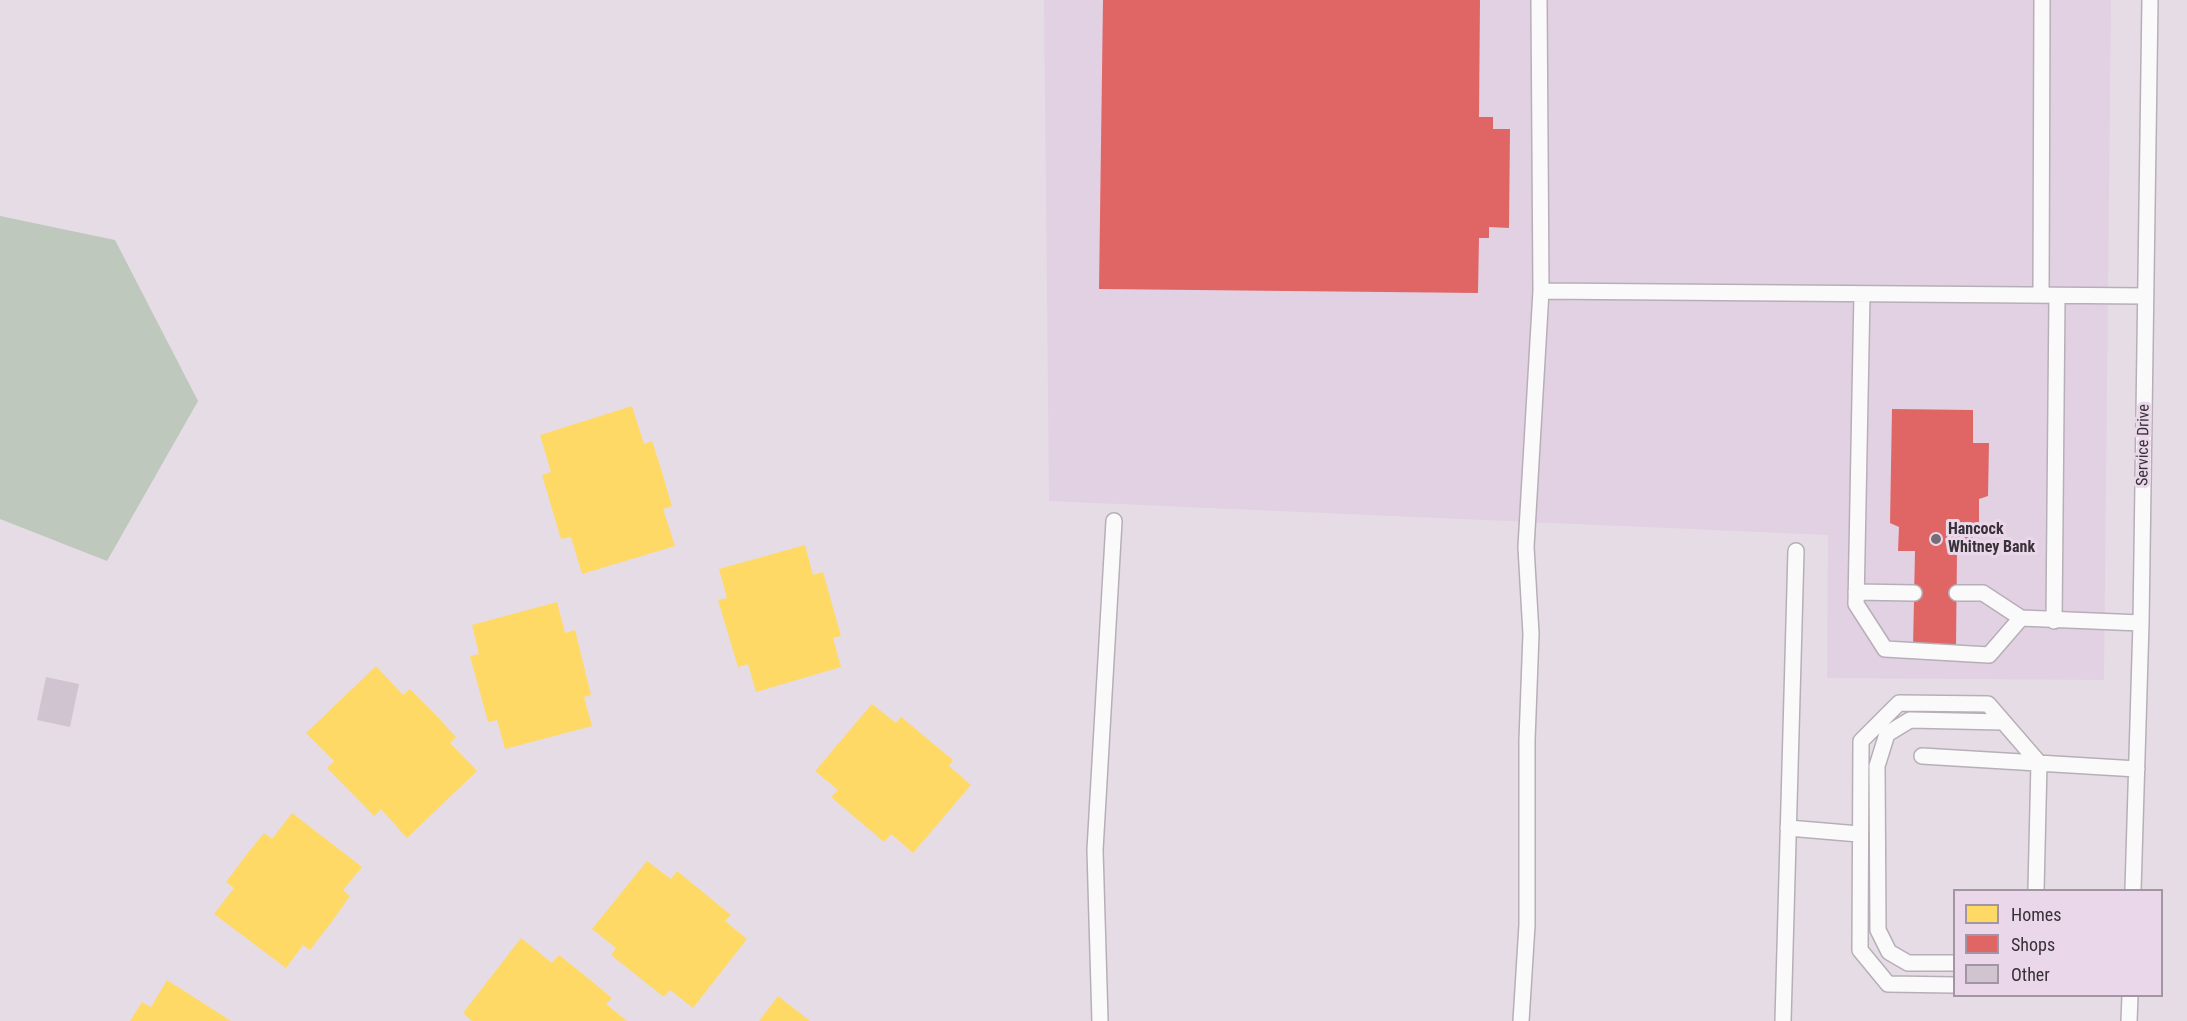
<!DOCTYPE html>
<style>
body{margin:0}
#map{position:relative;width:2187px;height:1021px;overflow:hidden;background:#e6dce6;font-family:"Roboto Condensed",sans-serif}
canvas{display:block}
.legend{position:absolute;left:1953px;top:889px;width:210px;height:108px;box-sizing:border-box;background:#ead8ea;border:2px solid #a395a3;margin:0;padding:8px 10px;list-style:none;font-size:18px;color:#383138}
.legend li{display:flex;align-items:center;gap:12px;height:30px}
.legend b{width:30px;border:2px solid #a395a3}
</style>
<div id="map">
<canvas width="2187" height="1021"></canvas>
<ul class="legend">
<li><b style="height:16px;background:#ffd966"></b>Homes</li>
<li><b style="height:16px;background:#e06666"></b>Shops</li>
<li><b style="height:16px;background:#d0c4d1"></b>Other</li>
</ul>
</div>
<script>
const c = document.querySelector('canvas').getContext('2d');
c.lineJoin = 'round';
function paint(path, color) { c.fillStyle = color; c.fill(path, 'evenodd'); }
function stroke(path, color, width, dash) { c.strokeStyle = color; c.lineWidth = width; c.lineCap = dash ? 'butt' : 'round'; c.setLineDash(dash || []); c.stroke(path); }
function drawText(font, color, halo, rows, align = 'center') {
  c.font = font + ' "Roboto Condensed",sans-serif'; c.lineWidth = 6; c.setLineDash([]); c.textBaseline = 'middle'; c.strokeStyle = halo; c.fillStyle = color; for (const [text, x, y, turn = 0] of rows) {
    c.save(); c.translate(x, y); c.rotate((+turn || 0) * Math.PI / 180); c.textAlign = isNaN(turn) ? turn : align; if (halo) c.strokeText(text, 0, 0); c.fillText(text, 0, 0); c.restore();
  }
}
paint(new Path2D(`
 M 1044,0 L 2111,0 L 2104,680 L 1827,678 L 1828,535 L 1049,501 Z`), '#e2d1e2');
paint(new Path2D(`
 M 0,216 L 115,240 L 198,401 L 107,561 L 0,519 Z`), '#bec8bc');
paint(new Path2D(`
 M 632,406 L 644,444 L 652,441 L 661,469 L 672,506 L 663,509 L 675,546 L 582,574 L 571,537 L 561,539 L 542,475 L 551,472 L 540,435 Z
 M 805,545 L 813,575 L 823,572 L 841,636 L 833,638 L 841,667 L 756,692 L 748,664 L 738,667 L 718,600 L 727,598 L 719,569 Z
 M 557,602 L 565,633 L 575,630 L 591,695 L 584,697 L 592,726 L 505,749 L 497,720 L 488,722 L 470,656 L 479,654 L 472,625 Z
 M 376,666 L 403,695 L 410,689 L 433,712 L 456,737 L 450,743 L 477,771 L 407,838 L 381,809 L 374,816 L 327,768 L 334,761 L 306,733 Z
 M 872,704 L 896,723 L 901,717 L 953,760 L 949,766 L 971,785 L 913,853 L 891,834 L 884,842 L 831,797 L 838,790 L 815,771 Z
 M 292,813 L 362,867 L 343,890 L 350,896 L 333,920 L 310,950 L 303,945 L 286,968 L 214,914 L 234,888 L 226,882 L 247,854 L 264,833 L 272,839 Z
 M 647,861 L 671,879 L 677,871 L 731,915 L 725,921 L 747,939 L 693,1008 L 670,990 L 664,997 L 611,955 L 616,948 L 592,929 Z
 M 521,938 L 552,963 L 559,955 L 583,974 L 612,998 L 606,1004 L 627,1021 L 472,1021 L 463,1013 Z
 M 167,980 L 231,1021 L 130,1021 L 142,1002 L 151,1007 Z
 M 778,996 L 810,1021 L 759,1021 Z`), '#ffd966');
paint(new Path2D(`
 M 1103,0 L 1480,0 L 1479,117 L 1493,117 L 1493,129 L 1510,129 L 1509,228 L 1489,227 L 1489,238 L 1479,238 L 1478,293 L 1099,289 Z
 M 1892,409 L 1973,410 L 1973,443 L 1989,443 L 1988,496 L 1979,499 L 1979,527 L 1973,527 L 1972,551 L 1957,551 L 1956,647 L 1913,647 L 1915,551 L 1898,551 L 1899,527 L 1890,523 Z`), '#e06666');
paint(new Path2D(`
 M 46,677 L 79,684 L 70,727 L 37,720 Z`), '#d0c4d1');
const service = new Path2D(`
 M 1539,0 L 1541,291 L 2146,296
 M 1862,294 L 1856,604 L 1885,649 L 1989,655 L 2021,618 L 2141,623
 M 2041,295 L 2042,0
 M 1856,592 L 1914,593
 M 1957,593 L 1983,593 L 2021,618
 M 2054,621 L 2057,296
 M 1922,756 L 2137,769
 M 1788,828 L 1859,834
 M 2133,890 L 2141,623 L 2150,0
 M 1954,963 L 1908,963 L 1889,952 L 1878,930 L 1877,766 L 1887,734 L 1910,720 L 2003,722
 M 1954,985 L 1888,984 L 1860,950 L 1861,741 L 1899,703 L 1988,704 L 2039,763 L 2036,890
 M 1100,1021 L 1095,850 L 1114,521
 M 1521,1021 L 1527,925 L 1527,740 L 1531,634 L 1526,547 L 1541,291
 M 1783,1021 L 1796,551
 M 2129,1021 L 2130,996`);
stroke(service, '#b7afb7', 18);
stroke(service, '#fbfafb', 15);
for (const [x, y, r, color] of [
 [1936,539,6,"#756d75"]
]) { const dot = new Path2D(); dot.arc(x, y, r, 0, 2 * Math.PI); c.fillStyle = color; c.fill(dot); stroke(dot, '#ead8ea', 2); }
drawText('16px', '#383138', '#ead8ea', [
 ["Service Drive",2144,445,-89]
]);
drawText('bold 16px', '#383138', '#ead8ea', [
 ["Hancock",1948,530],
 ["Whitney Bank",1948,548]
], 'left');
</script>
